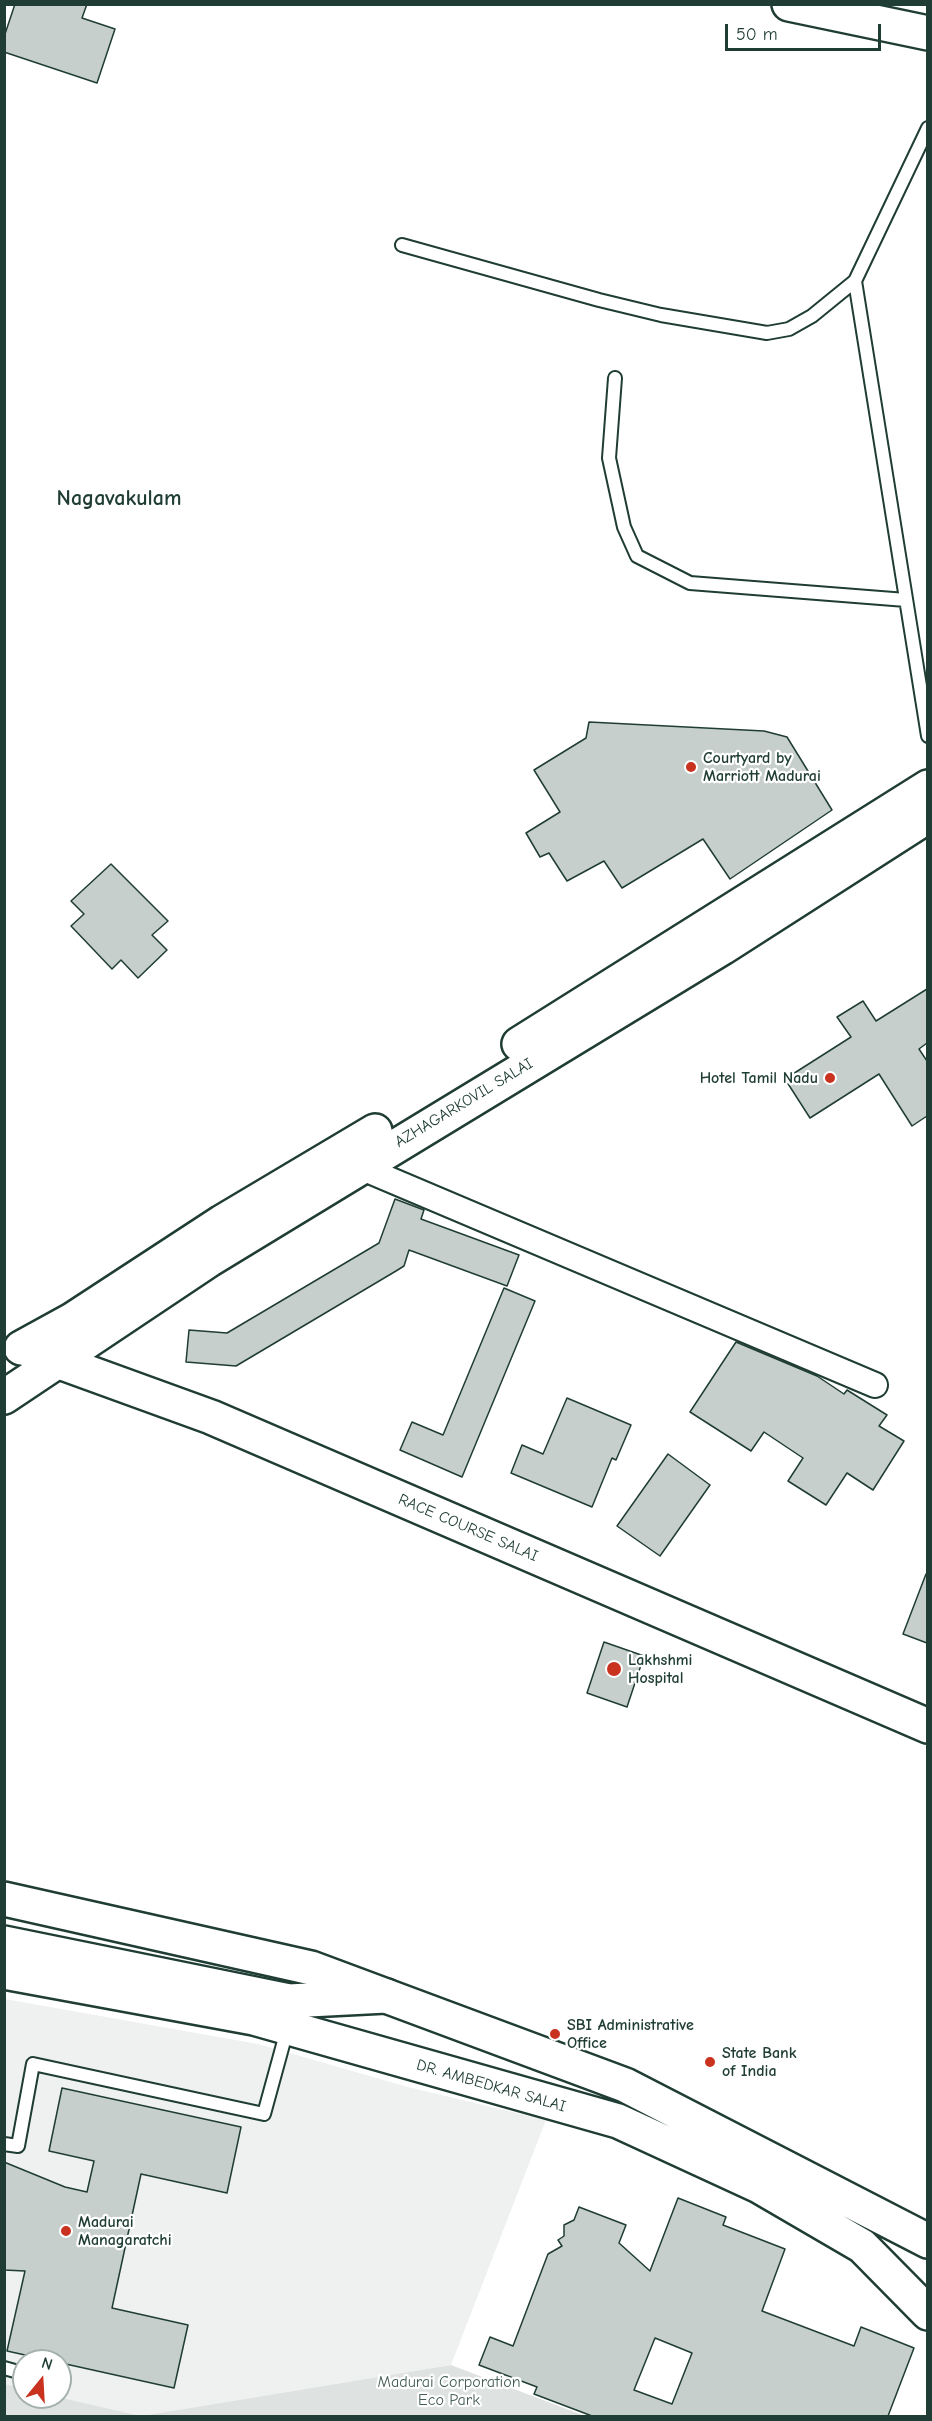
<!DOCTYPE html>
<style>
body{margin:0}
#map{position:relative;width:932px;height:2421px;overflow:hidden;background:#fff;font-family:"Comic Neue",sans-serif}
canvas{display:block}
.frame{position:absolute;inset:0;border:6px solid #1f3d34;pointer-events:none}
.north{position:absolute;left:12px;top:2349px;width:60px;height:60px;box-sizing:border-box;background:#fff;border:2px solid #a5b1ae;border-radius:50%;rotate:18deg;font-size:16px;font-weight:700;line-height:24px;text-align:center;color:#1f3d34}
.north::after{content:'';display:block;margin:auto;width:21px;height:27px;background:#c8321e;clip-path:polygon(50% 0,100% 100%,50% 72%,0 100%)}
.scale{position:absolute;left:725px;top:24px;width:156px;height:27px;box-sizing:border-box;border:3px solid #1f3d34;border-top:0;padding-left:8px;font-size:18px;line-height:21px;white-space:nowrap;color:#1f3d34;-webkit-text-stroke:4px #fff;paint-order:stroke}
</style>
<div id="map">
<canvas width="932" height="2421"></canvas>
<div class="frame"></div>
<div class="north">N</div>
<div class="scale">50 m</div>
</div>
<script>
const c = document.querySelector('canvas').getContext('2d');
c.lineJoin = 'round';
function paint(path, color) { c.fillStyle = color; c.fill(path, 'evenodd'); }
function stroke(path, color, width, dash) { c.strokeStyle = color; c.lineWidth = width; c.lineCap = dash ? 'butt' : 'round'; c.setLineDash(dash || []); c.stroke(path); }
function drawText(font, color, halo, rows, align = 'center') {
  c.font = font + ' "Comic Neue",sans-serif'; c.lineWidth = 4.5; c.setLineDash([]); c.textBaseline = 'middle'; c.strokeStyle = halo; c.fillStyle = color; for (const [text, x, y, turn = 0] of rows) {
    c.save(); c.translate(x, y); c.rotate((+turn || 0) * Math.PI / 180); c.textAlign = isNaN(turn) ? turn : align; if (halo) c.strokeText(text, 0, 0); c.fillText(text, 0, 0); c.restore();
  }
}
paint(new Path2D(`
 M 5,1999 L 258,2044 L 408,2087 L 546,2120 L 451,2365 L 141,2416 L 58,2397 L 60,2361 L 24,2361 L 24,2389 L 5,2384 Z`), '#eef1f0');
paint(new Path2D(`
 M 451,2365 L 585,2416 L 5,2416 L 5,2384 L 24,2389 L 24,2397 L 58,2397 L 141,2416 Z`), '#dee3e2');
const building = new Path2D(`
 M 15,4 L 87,4 L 82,18 L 115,29 L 97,83 L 4,52 L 4,37 Z
 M 589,722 L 764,731 L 787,737 L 832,810 L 730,879 L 703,839 L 622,888 L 604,861 L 567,881 L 549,853 L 540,857 L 526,833 L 560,812 L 534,770 L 586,738 Z
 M 111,864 L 168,921 L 152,935 L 167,950 L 138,978 L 121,960 L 112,969 L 71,926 L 84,914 L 71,901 Z
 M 927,989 L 927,1043 L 919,1049 L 927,1061 L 927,1116 L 912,1126 L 879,1074 L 810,1118 L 785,1079 L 851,1037 L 837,1017 L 863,1001 L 876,1021 Z
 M 395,1199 L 424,1210 L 421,1219 L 519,1255 L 507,1286 L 409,1250 L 404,1266 L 396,1271 L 236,1366 L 186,1362 L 189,1330 L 227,1333 L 379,1243 Z
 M 504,1288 L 535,1301 L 462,1477 L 400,1450 L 412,1422 L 443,1435 Z
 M 736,1342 L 817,1376 L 844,1394 L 847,1390 L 887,1415 L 879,1426 L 904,1441 L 873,1490 L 847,1473 L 826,1505 L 788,1481 L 803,1458 L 764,1432 L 751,1451 L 690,1412 Z
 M 567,1398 L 631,1425 L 616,1460 L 612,1458 L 592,1507 L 511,1473 L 522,1445 L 543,1454 Z
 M 668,1454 L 710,1485 L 660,1556 L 617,1526 Z
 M 926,1574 L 927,1575 L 927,1643 L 903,1634 Z
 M 604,1642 L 644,1656 L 627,1707 L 587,1693 Z
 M 62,2088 L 241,2127 L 227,2193 L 141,2174 L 112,2308 L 188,2325 L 174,2388 L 7,2351 L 25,2271 L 4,2270 L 4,2162 L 65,2187 L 87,2192 L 94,2161 L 49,2151 Z
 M 678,2198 L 726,2217 L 723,2225 L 785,2249 L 762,2311 L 854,2346 L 861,2327 L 914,2348 L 888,2416 L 592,2416 L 534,2394 L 537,2387 L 479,2365 L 490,2337 L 513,2346 L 548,2254 L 562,2246 L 558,2240 L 564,2236 L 564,2225 L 574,2220 L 579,2207 L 626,2225 L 619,2243 L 650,2271 ZM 655,2338 L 692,2353 L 672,2404 L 634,2390 Z`);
paint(building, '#c7cfcc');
stroke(building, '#1f3d34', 1.5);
const lane = new Path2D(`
 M 402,245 L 599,300 L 661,315 L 767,333 L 789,329 L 812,316 L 855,281 L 928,128
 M 855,281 L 928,736
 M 615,378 L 609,458 L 624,527 L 637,556 L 690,583 L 906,600
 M 4,2144 L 18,2146 L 33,2064 L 264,2114 L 287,2030
 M 4,2368 L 22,2373`);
const street = new Path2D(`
 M 360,1167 L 875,1385`);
const secondary = new Path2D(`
 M 789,4 L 928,33
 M 32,1352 L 211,1417 L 928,1726`);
const primary = new Path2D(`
 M 519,1044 L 928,787
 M 21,1348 L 72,1320 L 222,1222 L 375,1131
 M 4,1397 L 209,1260 L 722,948 L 928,816
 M 4,1899 L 311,1968 L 625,2085 L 928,2241
 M 4,1972 L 254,2018 L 618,2121 L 759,2186 L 862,2246 L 928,2313`);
const highway = new Path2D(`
 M 4,1943 L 289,2001 L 386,1996`);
stroke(lane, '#1f3d34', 16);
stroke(street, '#1f3d34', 28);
stroke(secondary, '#1f3d34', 38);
stroke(primary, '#1f3d34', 38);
stroke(highway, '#1f3d34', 38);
stroke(lane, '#fff', 12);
stroke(street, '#fff', 24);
stroke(secondary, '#fff', 33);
stroke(primary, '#fff', 33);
stroke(highway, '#fff', 33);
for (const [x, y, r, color] of [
 [691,767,6,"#c8321e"],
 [830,1078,6,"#c8321e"],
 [614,1669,8,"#c8321e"],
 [555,2034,6,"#c8321e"],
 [710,2062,6,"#c8321e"],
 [66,2231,6,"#c8321e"]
]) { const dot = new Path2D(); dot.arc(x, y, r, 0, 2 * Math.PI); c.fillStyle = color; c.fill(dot); stroke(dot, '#fff', 2); }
drawText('bold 16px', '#1f3d34', '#fff', [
 ["Courtyard by",703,758],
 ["Marriott Madurai",703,776],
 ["Hotel Tamil Nadu",818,1078,"right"],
 ["Lakhshmi",628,1660],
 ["Hospital",628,1678],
 ["SBI Administrative",567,2025],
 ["Office",567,2043],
 ["State Bank",722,2053],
 ["of India",722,2071],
 ["Madurai",78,2222],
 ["Managaratchi",78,2240]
], 'left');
drawText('16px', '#1f3d34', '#fff', [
 ["AZHAGARKOVIL SALAI",464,1103,-31],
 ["RACE COURSE SALAI",468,1528,23],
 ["DR. AMBEDKAR SALAI",491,2086,16]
]);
drawText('16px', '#455e57', '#fff', [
 ["Madurai Corporation",449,2382],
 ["Eco Park",449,2400]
]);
drawText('bold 22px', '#1f3d34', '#fff', [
 ["Nagavakulam",119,499]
]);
</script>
